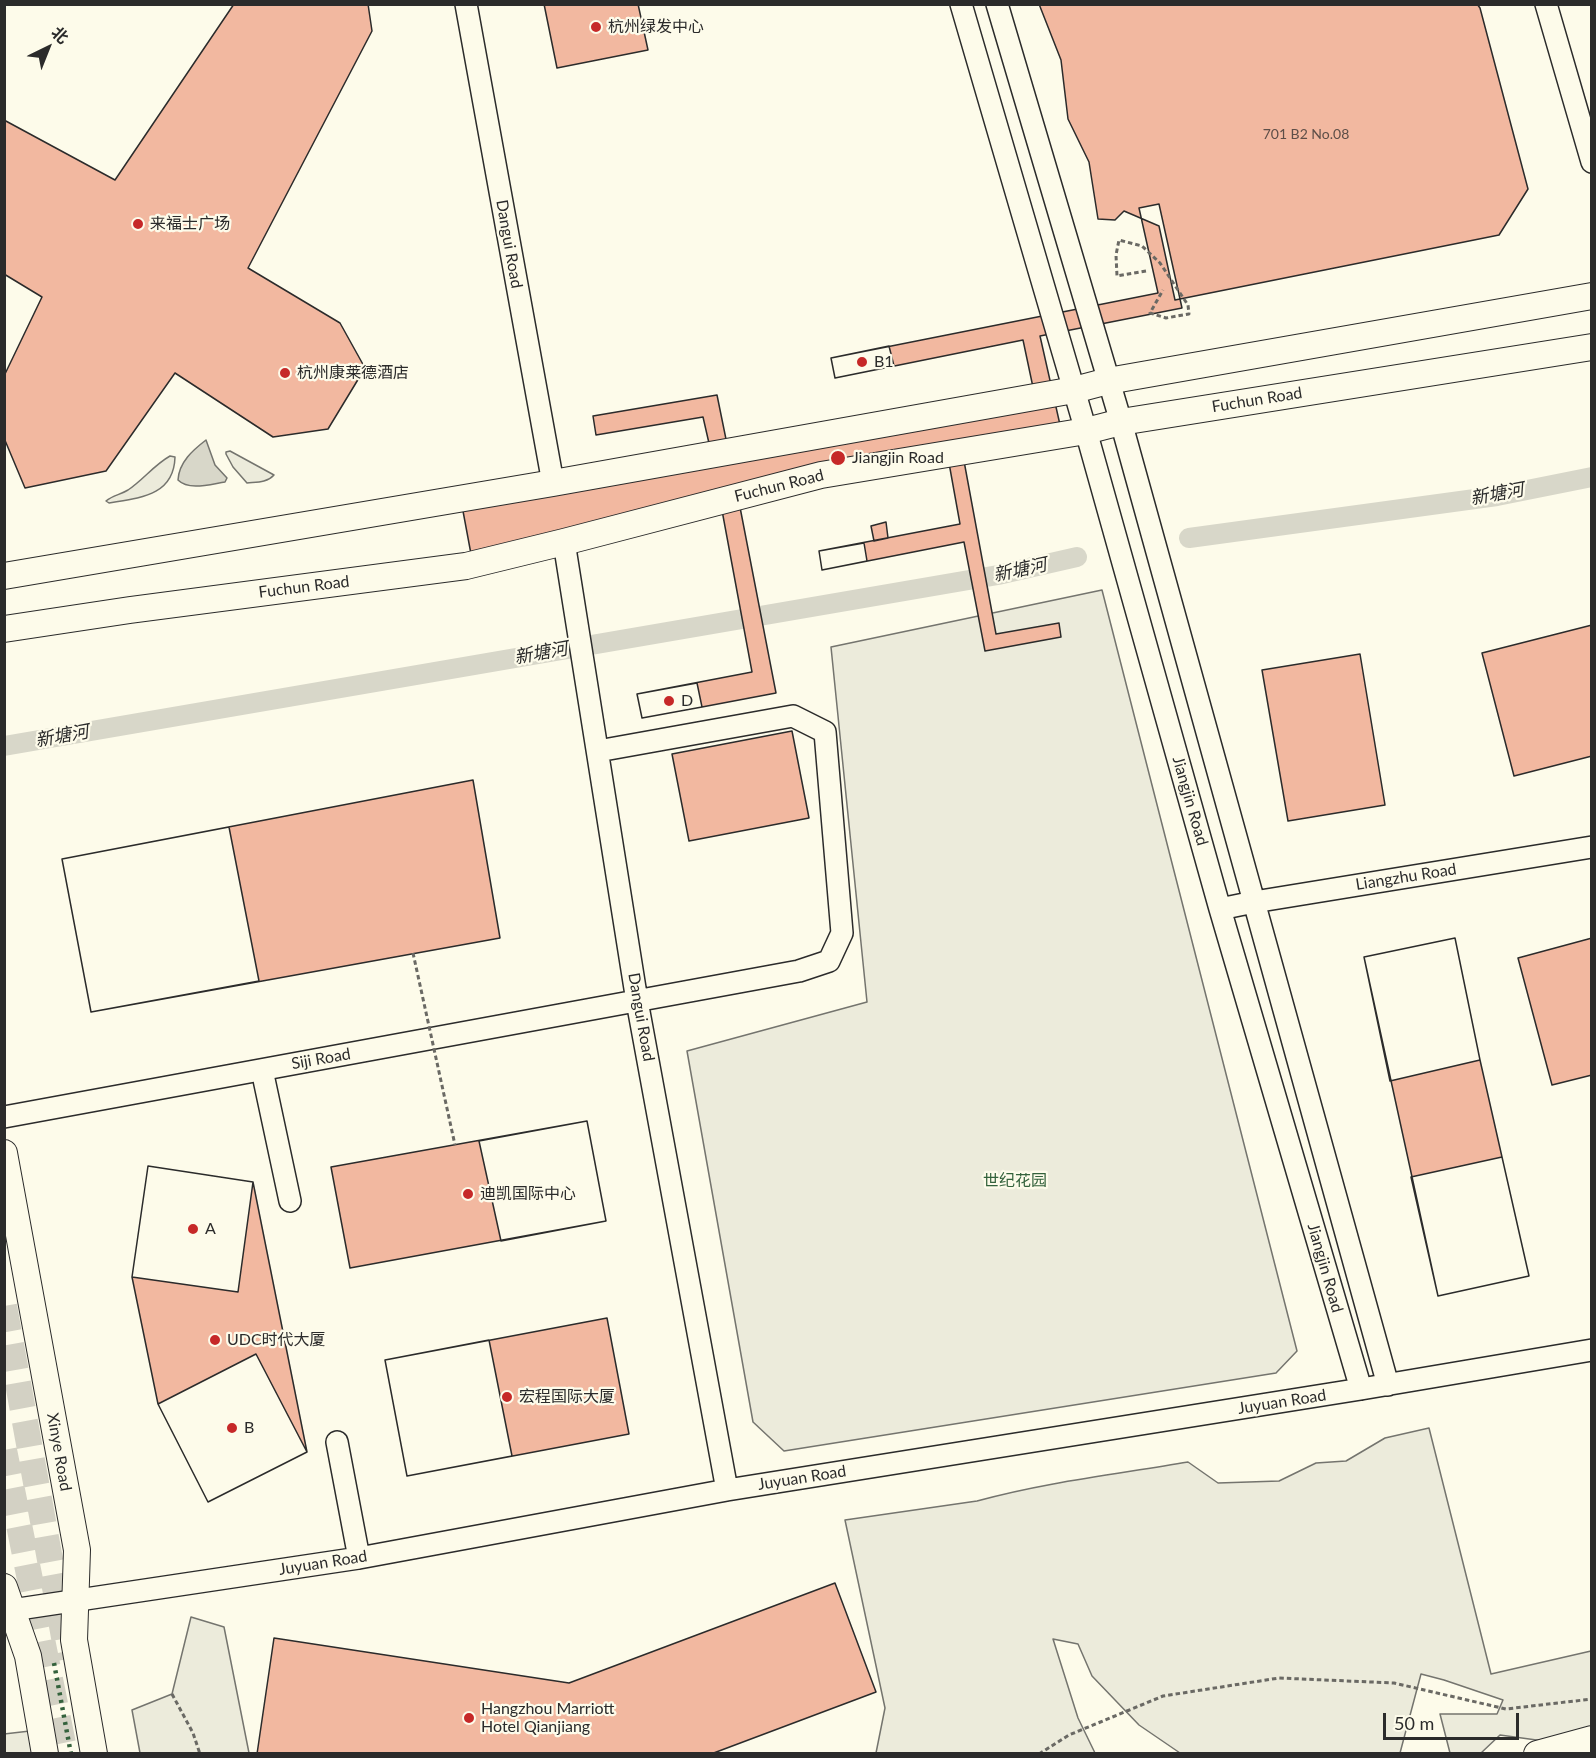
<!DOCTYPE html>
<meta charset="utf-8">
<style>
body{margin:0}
#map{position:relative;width:1596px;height:1758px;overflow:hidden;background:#fdfbea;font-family:Lato,"Noto Sans SC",sans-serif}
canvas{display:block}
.frame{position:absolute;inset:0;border:6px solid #2b2b2b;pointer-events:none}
.north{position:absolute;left:18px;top:18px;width:60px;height:60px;-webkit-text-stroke:4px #fdfbea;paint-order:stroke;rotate:43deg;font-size:16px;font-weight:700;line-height:24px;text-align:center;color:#2b2b2b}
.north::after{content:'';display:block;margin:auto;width:21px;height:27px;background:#2b2b2b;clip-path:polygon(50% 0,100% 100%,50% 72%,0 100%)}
.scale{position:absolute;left:1383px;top:1713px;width:136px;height:27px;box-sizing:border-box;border:3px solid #2b2b2b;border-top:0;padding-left:8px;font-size:18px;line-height:21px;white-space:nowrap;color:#2b2b2b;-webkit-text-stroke:4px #fdfbea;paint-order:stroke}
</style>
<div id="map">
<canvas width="1596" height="1758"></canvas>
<div class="frame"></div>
<div class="north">北</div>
<div class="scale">50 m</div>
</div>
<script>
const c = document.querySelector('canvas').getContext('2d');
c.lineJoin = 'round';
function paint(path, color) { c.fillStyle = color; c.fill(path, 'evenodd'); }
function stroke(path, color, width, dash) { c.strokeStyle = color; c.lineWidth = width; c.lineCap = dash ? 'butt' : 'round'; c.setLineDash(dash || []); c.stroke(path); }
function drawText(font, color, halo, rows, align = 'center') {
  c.font = font + ' Lato,"Noto Sans SC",sans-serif'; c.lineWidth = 4.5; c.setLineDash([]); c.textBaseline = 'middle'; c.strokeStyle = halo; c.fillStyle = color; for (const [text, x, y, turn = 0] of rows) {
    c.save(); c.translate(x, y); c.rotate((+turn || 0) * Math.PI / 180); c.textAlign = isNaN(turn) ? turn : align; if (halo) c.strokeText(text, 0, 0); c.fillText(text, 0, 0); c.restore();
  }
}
const green = new Path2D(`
 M 230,451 L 274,475 C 267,483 256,482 247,483 L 233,467 L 226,454 L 226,452 Z
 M 170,456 L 175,457 C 174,496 139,498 109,503 L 106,501 C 113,495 120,495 128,490 C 143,480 154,465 170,456 Z
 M 1102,590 L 1297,1351 L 1276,1373 L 784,1451 L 753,1422 L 687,1051 L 867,1002 L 831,647 Z
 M 1429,1428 L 1491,1674 L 1591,1651 L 1591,1731 L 1551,1742 L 1500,1735 L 1481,1753 L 1450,1753 L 1440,1714 L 1497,1714 L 1503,1700 L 1444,1680 L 1421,1674 L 1400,1753 L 1180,1753 L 1139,1725 L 1092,1676 L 1078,1644 L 1053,1639 L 1078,1718 L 1095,1753 L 876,1753 L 885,1708 L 845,1520 L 977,1501 C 1046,1482 1118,1474 1188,1462 L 1218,1483 L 1279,1481 L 1316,1463 L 1346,1461 L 1385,1438 Z
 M 191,1617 L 224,1627 L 249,1753 L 140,1753 L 132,1710 L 172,1694 Z
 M 30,1731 L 38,1753 L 5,1753 L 4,1734 Z`);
paint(green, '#ecebdb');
stroke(green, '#74746e', 1.5);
const water = new Path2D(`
 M 206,440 L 215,465 L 227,478 L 225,482 C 211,484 189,491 178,480 C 179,462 193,450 206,440 Z`);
paint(water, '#d8d7c9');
stroke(water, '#74746e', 1.5);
stroke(new Path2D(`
 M 1189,538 L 1497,496 L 1592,477
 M 4,746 L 998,575 L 1077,557`), '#d8d7c9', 20);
const building = new Path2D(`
 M 234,4 L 368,4 L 372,31 L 248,268 L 340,323 L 365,368 L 328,429 L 273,437 L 175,373 L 106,471 L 25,488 L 4,438 L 4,376 L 42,297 L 4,274 L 4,120 L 115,180 Z
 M 544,4 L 638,4 L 648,50 L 557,68 Z
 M 1039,4 L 1477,4 L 1480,8 L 1528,189 L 1499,235 L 1175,300 L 1159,226 L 1124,211 L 1115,220 L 1098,219 L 1089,162 L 1068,119 L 1061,60 Z
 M 1159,204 L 1182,308 L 1040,336 L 1065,447 L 964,461 L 996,634 L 1059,623 L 1061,637 L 985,651 L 964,542 L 822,570 L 819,551 L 960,524 L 949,463 L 739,502 L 776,693 L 702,707 L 642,718 L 637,694 L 752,672 L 721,505 L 471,554 L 460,495 L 711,452 L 703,417 L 596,435 L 593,416 L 717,395 L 728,449 L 1034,392 L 1023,340 L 835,378 L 831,358 L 1158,293 L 1139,208 Z
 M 889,346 L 894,366 L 835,378 L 831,358 Z
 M 886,522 L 888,538 L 874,541 L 871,526 Z
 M 864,543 L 867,561 L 822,570 L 819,551 Z
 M 1592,625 L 1592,756 L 1514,776 L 1482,653 Z
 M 1360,654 L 1385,805 L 1288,821 L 1262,670 Z
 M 697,683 L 702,707 L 642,718 L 637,694 Z
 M 792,731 L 809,818 L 689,841 L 672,754 Z
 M 473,780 L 500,938 L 91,1012 L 62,859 Z
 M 229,827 L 259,981 L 91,1012 L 62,859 Z
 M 1455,938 L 1480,1060 L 1390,1081 L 1364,957 Z
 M 1455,938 L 1480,1060 L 1529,1276 L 1438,1296 L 1364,957 Z
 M 1592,938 L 1592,1075 L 1552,1085 L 1518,958 Z
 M 587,1121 L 606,1221 L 501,1241 L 479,1141 Z
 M 587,1121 L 606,1221 L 350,1268 L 331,1167 Z
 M 1502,1157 L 1529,1276 L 1438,1296 L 1411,1177 Z
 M 148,1166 L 253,1182 L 238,1292 L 132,1277 Z
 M 148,1166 L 253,1182 L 307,1452 L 208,1502 L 158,1404 L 132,1277 Z
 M 607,1318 L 629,1434 L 407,1476 L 385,1360 Z
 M 489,1340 L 512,1456 L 407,1476 L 385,1360 Z
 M 256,1354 L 307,1452 L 208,1502 L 158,1404 Z
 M 835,1583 L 876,1692 L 711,1754 L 257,1754 L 274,1638 L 569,1683 Z`);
paint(building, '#f2b8a0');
stroke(building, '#2b2b2b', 1.5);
stroke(new Path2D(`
 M 4,1306 L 68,1659
 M 4,1450 L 65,1754`), '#d3d1c4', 26, [26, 13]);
const minor = new Path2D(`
 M 466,4 L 553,483
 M 961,4 L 1086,431 L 1220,909 L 1361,1389
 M 997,4 L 1121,422 L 1388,1385
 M 1546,4 L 1592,162
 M 564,542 L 637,1001 L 727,1490
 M 1220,909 L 1254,902 L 1592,847
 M 262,1070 L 290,1201
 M 4,1117 L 799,971 L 829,961 L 842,933 L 825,732 L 793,716 L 598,751
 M 337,1442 L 359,1558
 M 12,1610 L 359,1558 L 727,1490 L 1361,1389 L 1592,1350`);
const major = new Path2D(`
 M 4,576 L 553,483 L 1074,390 L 1108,381 L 1592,296
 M 4,629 L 130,610 L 466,566 L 564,542 L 821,475 L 1086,431 L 1121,422 L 1592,347
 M 4,1153 L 77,1550 L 74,1640 L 94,1754
 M 4,1587 L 28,1656 L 45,1754
 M 1537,1754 L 1592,1739`);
stroke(minor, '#2b2b2b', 24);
stroke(major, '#2b2b2b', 28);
stroke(new Path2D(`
 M 1146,271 L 1117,276 L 1116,255 L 1119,240 L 1142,246 L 1160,263 L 1188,305 L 1189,314 L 1166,318 L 1150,313 L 1163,290
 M 172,1694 L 193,1733 L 200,1754
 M 1039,1754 L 1069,1735 L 1163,1696 L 1279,1678 L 1394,1683 L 1506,1709 L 1592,1699`), '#6a6964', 3, [4.5, 3]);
stroke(minor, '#fdfbea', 21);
stroke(major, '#fdfbea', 26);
stroke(new Path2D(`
 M 413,953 L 455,1145`), '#6a6964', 3, [4.5, 3]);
stroke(new Path2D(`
 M 54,1663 L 71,1754`), '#34623c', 4.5, [3, 4.5]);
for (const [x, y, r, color] of [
 [596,27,6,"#c62828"],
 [138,224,6,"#c62828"],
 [862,362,6,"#c62828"],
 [285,373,6,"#c62828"],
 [838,458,8,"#c62828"],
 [669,701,6,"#c62828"],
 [468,1194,6,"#c62828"],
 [193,1229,6,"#c62828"],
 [215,1340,6,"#c62828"],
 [507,1397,6,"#c62828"],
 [232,1428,6,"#c62828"],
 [469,1718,6,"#c62828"]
]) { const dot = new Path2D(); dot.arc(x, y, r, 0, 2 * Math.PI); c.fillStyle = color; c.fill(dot); stroke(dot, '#fdfbea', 2); }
drawText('14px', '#5d4e48', null, [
 ["701 B2 No.08",1306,134]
]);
drawText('16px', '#2b2b2b', '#fdfbea', [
 ["杭州绿发中心",608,27],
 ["来福士广场",150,224],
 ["B1",874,362],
 ["杭州康莱德酒店",297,373],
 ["Jiangjin Road",852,458],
 ["D",681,701],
 ["迪凯国际中心",480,1194],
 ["A",205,1229],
 ["UDC时代大厦",227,1340],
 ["宏程国际大厦",519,1397],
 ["B",244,1428],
 ["Hangzhou Marriott",481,1709],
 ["Hotel Qianjiang",481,1727]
], 'left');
drawText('16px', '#2b2b2b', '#fdfbea', [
 ["Dangui Road",509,244,80],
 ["Fuchun Road",1257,400,-9],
 ["Fuchun Road",779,486,-14],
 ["Fuchun Road",304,587,-7],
 ["Jiangjin Road",1190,801,74],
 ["Liangzhu Road",1406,877,-9],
 ["Dangui Road",641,1017,80],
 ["Siji Road",321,1059,-10],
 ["Jiangjin Road",1325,1268,74],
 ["Juyuan Road",1282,1402,-9],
 ["Xinye Road",59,1452,80],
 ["Juyuan Road",802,1478,-9],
 ["Juyuan Road",323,1563,-9]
]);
drawText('16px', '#34623c', '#fdfbea', [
 ["世纪花园",1015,1181]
]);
drawText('italic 18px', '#2b2b2b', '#fdfbea', [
 ["新塘河",1497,494,-10],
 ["新塘河",1020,570,-12],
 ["新塘河",541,653,-10],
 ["新塘河",62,736,-10]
]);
</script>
